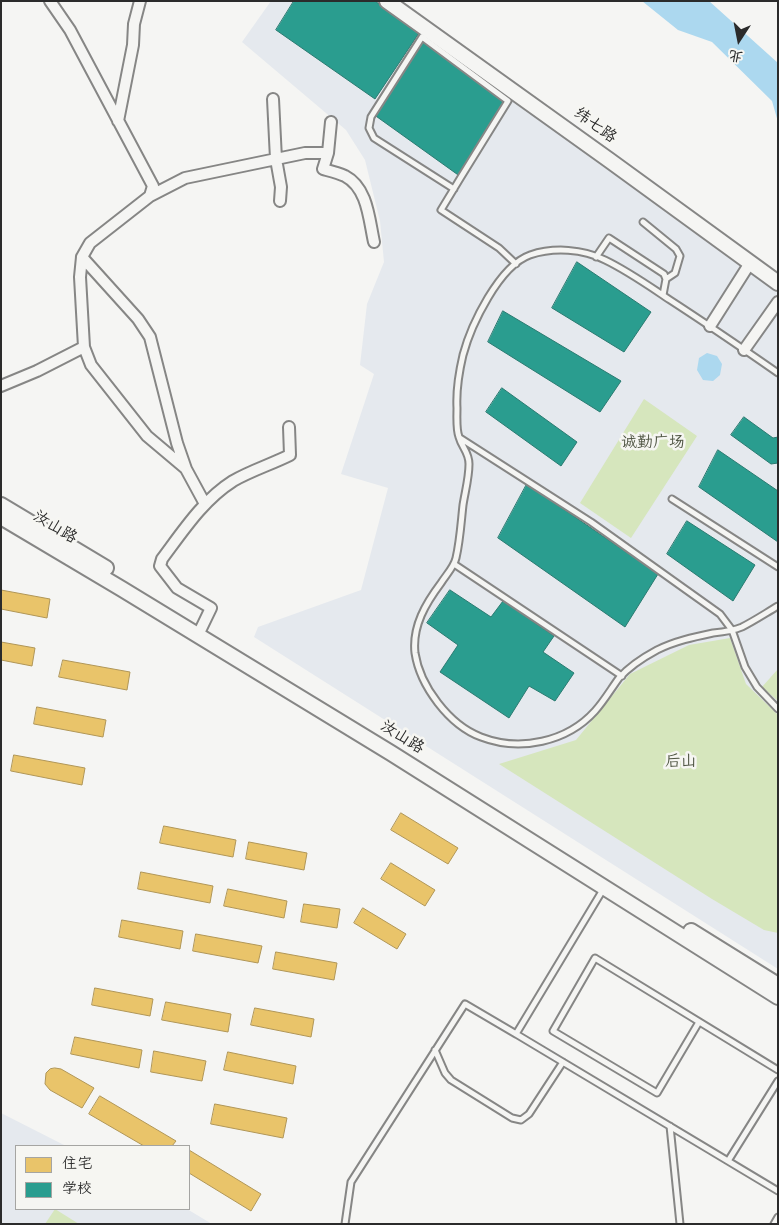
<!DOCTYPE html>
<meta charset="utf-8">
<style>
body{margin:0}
#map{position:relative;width:779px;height:1225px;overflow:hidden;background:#f5f5f3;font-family:Dekko,"LXGW WenKai TC",sans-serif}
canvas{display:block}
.frame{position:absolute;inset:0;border:2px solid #2b2b2b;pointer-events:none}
.legend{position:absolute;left:15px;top:1145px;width:175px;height:65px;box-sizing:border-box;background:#f6f6f2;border:1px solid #a5a5a2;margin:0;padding:6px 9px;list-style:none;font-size:15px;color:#2b2b2b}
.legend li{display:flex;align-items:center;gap:10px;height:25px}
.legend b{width:25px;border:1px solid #a5a5a2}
.north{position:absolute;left:714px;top:15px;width:50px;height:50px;-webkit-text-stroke:4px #f6f6f2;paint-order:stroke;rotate:191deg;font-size:14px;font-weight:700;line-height:20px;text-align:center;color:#2b2b2b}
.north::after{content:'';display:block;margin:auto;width:18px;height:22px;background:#2b2b2b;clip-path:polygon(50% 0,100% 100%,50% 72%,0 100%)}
</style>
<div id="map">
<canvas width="779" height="1225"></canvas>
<div class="frame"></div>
<ul class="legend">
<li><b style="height:14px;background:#e9c46a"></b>住宅</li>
<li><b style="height:14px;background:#2a9d8f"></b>学校</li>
</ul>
<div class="north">北</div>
</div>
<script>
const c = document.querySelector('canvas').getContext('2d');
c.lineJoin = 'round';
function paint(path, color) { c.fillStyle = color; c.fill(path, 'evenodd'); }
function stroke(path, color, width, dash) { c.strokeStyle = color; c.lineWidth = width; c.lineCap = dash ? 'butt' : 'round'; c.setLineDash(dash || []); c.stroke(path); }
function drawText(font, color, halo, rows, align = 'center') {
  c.font = font + ' Dekko,"LXGW WenKai TC",sans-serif'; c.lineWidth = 5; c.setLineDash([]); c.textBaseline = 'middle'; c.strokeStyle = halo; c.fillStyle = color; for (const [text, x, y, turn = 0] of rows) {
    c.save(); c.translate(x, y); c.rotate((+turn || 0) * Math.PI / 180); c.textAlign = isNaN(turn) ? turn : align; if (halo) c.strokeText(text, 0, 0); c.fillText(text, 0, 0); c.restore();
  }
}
paint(new Path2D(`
 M 271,1 L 382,1 L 524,103 L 778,290 L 778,969 L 254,637 L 258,627 L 361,590 L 388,488 L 341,474 L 374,374 L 360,365 L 367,304 L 384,262 L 380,221 L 365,160 L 346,130 L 242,42 Z
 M 1,1113 L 66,1146 L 16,1146 L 16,1209 L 187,1209 L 212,1224 L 1,1224 Z`), '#e5e9ee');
paint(new Path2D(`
 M 644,399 L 697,436 L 631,538 L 580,503 Z
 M 730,638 L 746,684 L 778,715 L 778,933 L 764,930 L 712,899 L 499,764 L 576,740 L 630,674 L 689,645 Z
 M 778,669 L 778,701 L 762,687 Z
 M 55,1209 L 79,1224 L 45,1224 Z`), '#d6e6bd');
paint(new Path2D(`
 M 642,1 L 709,1 L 778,63 L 778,122 L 772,101 L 712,42 L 678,30 Z
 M 707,353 L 717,356 L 722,364 L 720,375 L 713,381 L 703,380 L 697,370 L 699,358 Z`), '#acd8ef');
const homes = new Path2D(`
 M 1,590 L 50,599 L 47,618 L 1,609 Z
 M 1,642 L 35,648 L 32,666 L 1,660 Z
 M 63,660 L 130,672 L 127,690 L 59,677 Z
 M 37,707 L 106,720 L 103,737 L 34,724 Z
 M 14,755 L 85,768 L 82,785 L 11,771 Z
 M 401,813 L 458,848 L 448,864 L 391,830 Z
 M 164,826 L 236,840 L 233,857 L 160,843 Z
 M 249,842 L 307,853 L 304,870 L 246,859 Z
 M 391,863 L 435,890 L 425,906 L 381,879 Z
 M 141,872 L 213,886 L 210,903 L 138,889 Z
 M 228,889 L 287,901 L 284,918 L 224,906 Z
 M 304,904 L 340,909 L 337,928 L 301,922 Z
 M 363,908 L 406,934 L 397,949 L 354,923 Z
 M 122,920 L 183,931 L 180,949 L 119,937 Z
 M 196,934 L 262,946 L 258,963 L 193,951 Z
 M 276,952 L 337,963 L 334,980 L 273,969 Z
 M 95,988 L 153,999 L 150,1016 L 92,1005 Z
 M 166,1002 L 231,1014 L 228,1032 L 162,1020 Z
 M 255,1008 L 314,1019 L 311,1037 L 251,1025 Z
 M 75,1037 L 142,1050 L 139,1068 L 71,1054 Z
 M 154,1051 L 206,1061 L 202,1081 L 151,1072 Z
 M 228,1052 L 296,1066 L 293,1084 L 224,1070 Z
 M 55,1068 L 61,1069 L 94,1088 L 82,1108 L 50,1090 L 45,1084 L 46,1073 L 50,1069 Z
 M 100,1096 L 176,1141 L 172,1146 L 144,1146 L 89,1114 Z
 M 215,1104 L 287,1118 L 283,1138 L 211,1124 Z
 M 189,1150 L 261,1194 L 251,1211 L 189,1173 Z`);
paint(homes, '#e9c46a');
stroke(homes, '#b09657', 1);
const schools = new Path2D(`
 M 294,1 L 375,1 L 419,33 L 375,99 L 276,30 Z
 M 422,37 L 508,101 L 461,177 L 373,114 Z
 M 577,262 L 651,312 L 624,352 L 552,308 Z
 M 503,311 L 621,381 L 600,412 L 488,342 Z
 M 502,388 L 577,442 L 561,466 L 486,412 Z
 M 744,417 L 773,438 L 778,437 L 778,463 L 771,464 L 731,435 Z
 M 718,450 L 778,491 L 778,542 L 699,487 Z
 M 527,484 L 658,574 L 625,627 L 498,538 Z
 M 687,521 L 755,565 L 733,601 L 667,554 Z
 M 450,590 L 491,617 L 503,601 L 554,636 L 543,652 L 574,673 L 555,701 L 529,686 L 509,718 L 440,672 L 458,645 L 427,623 Z`);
paint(schools, '#2a9d8f');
stroke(schools, '#2a7b71', 1);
const service = new Path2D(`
 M 454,189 L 374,138 L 369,128 L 371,117 L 422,37 L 508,101 L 461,177 L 441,210 L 499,248 L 516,264
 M 643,222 L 676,249 L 680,256 L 675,273 L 666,279
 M 596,257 L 609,238 L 664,274 L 666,279 L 663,295
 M 778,373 C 742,348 707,324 670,300 C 649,286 628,271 605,260 C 583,249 554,247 530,255 C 499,266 471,325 463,355 C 459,372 456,390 457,408 C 457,417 456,429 459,437 C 462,448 469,452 469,464 C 469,478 465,492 463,505 C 461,523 460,541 456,558 C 454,567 446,575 441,583 C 426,603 412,626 415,653 C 420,686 449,725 481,737 C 520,752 567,742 595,711 C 604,701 611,689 619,678 C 629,667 644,657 657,650 C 675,641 694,637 713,633 C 723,632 733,631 742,627 C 754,621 766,613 778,606
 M 460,438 L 591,522 L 720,614 L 732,630 L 745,667 L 757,687 L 778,709
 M 672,499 L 778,567
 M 454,564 L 622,676
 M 699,1022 L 657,1093 L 553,1031 L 595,958 L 778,1070
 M 516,1034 L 778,1191
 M 435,1050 L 445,1073 L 451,1080 L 512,1118 L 521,1120 L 529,1114 L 563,1062
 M 670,1126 L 680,1224
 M 728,1161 L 778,1081
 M 345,1224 L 351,1182 L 465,1004 L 516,1034 L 604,888
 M 774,1224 L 778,1217`);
const minor = new Path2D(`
 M 50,1 L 70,30 L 153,186 L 150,196 L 90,243 L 82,257 L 138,319 L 150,337 L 177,443 L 186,469 L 205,504
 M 273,99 L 276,159 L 281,187 L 280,201
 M 118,121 L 133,45 L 134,24 L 140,1
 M 328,153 L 323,169 C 330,171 338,173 345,176 C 368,188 369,220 374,242
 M 150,196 L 185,178 L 305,153 L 328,153 L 331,122
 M 710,326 L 750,263
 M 84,347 L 91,365 L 147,436 L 185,468
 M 744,350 L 778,302
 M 1,386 L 37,371 L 84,347 L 80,277 L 82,257
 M 198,635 L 211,608 L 177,588 L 160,566 L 162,559 C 183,531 203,500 233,481 C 250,471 272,464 290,455 L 289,427`);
const tertiary = new Path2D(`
 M 387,1 L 609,160 L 778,283
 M 1,505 L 106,568
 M 1,517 L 122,589 L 391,753 L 778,997
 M 691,931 L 778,985`);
stroke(service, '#868685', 9);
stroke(minor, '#868685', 14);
stroke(tertiary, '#868685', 18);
stroke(service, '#f5f5f3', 5);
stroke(minor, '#f5f5f3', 10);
stroke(tertiary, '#f5f5f3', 14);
drawText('16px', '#2b2b2b', '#f6f6f2', [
 ["纬七路",594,127,36],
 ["汝山路",54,529,31],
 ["汝山路",401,739,32]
]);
drawText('16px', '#505644', '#f6f6f2', [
 ["诚勤广场",653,445],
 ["后山",681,764]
]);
</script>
